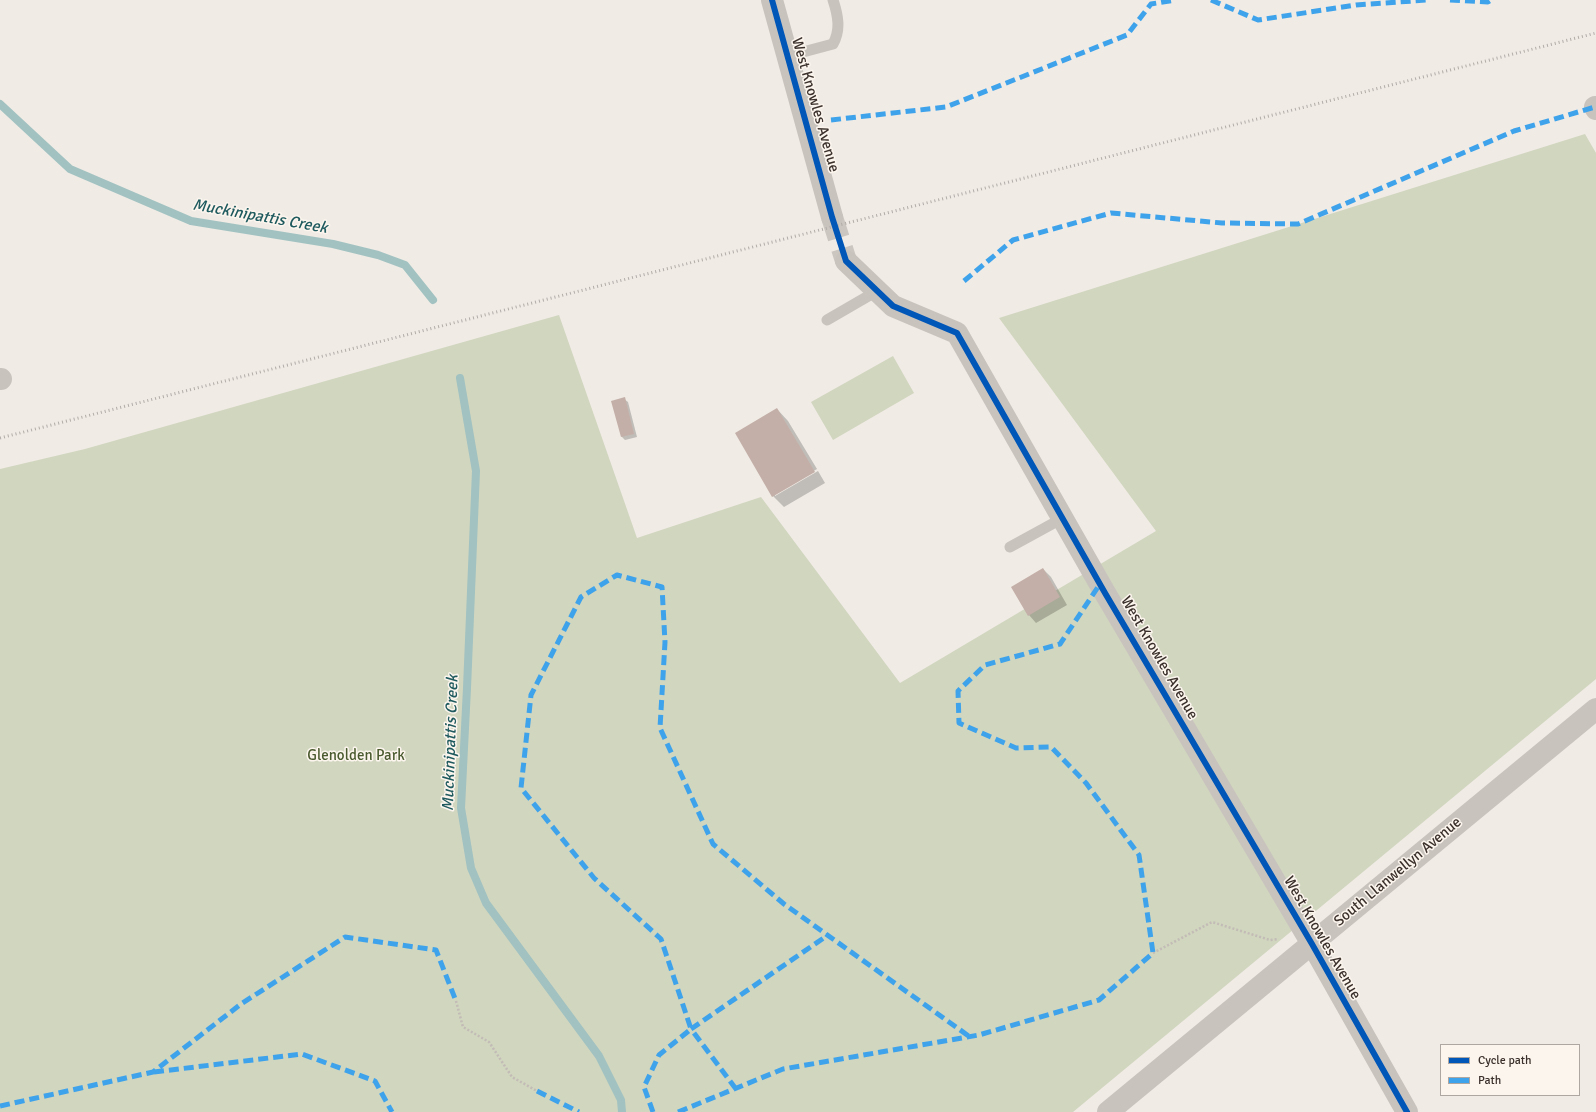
<!DOCTYPE html>
<style>
body{margin:0}
#map{position:relative;width:1596px;height:1112px;overflow:hidden;background:#f0ebe5;font-family:Signika,sans-serif}
canvas{display:block}
.legend{position:absolute;left:1440px;top:1044px;width:140px;height:52px;box-sizing:border-box;background:#fbf5ee;border:1px solid #aea6a0;margin:0;padding:5px 7px;list-style:none;font-size:12px;color:#3b302b}
.legend li{display:flex;align-items:center;gap:8px;height:20px}
.legend b{width:20px;border:1px solid #aea6a0}
</style>
<div id="map">
<canvas width="1596" height="1112"></canvas>
<ul class="legend">
<li><b style="height:5px;background:#0057b8"></b>Cycle path</li>
<li><b style="height:5px;background:#3fa3eb"></b>Path</li>
</ul>
</div>
<script>
const c = document.querySelector('canvas').getContext('2d');
c.lineJoin = 'round';
function paint(path, color) { c.fillStyle = color; c.fill(path, 'evenodd'); }
function stroke(path, color, width, dash) { c.strokeStyle = color; c.lineWidth = width; c.lineCap = dash ? 'butt' : 'round'; c.setLineDash(dash || []); c.stroke(path); }
function drawText(font, color, halo, rows, align = 'center') {
  c.font = font + ' Signika,sans-serif'; c.lineWidth = 3; c.setLineDash([]); c.textBaseline = 'middle'; c.strokeStyle = halo; c.fillStyle = color; for (const [text, x, y, turn = 0] of rows) {
    c.save(); c.translate(x, y); c.rotate((+turn || 0) * Math.PI / 180); c.textAlign = isNaN(turn) ? turn : align; if (halo) c.strokeText(text, 0, 0); c.fillText(text, 0, 0); c.restore();
  }
}
paint(new Path2D(`
 M 1585,134 L 1596,153 L 1596,679 L 1073,1112 L 0,1112 L 0,469 L 85,449 L 559,315 L 637,538 L 761,497 L 900,683 L 1156,531 L 999,318 Z
 M 893,356 L 914,393 L 833,440 L 811,402 Z`), '#d1d6bf');
paint(new Path2D(`
 M 624,399 L 628,402 L 637,437 L 625,440 L 622,437 Z
 M 777,409 L 788,421 L 817,469 L 775,494 L 775,496 L 818,471 L 825,483 L 784,507 L 773,496 Z
 M 1043,569 L 1051,577 L 1067,605 L 1036,623 L 1029,615 Z`), '#0003');
stroke(new Path2D(`
 M 0,104 L 70,169 L 191,221 L 333,244 L 378,255 L 405,265 L 433,300
 M 460,378 L 476,471 L 467,688 L 461,808 L 471,868 L 486,903 L 599,1056 L 621,1100 L 622,1112`), '#a1c2c1', 8);
paint(new Path2D(`
 M 625,397 L 634,434 L 621,437 L 611,401 Z
 M 777,408 L 815,472 L 772,497 L 735,433 Z
 M 1043,568 L 1060,597 L 1028,616 L 1011,587 Z`), '#c3afa7');
stroke(new Path2D(`
 M 832,217 L 846,261`), '#ccc6c0', 22, [22, 11]);
stroke(new Path2D(`
 M 1153,953 L 1212,922 L 1270,940 L 1278,939
 M 456,1001 L 463,1027 L 489,1042 L 512,1077 L 537,1091`), '#c2bbb6', 2.5, [2, 2]);
stroke(new Path2D(`
 M 788,56 L 833,44 C 841,30 838,15 833,0
 M 827,320 L 877,291
 M 1010,547 L 1063,518`), '#c9c3be', 11);
stroke(new Path2D(`
 M 772,0 L 832,217
 M 1595,107 L 1596,109
 M 846,261 L 893,306 L 957,333 L 1105,593 L 1312,944 L 1407,1112
 M 0,379 L 1,379
 M 1108,1112 L 1596,709`), '#c9c3be', 22);
stroke(new Path2D(`
 M 0,438 L 1596,33`), '#b1aca8', 3, [1, 3]);
stroke(new Path2D(`
 M 1211,0 L 1258,20 L 1356,5 L 1427,0
 M 1450,0 L 1488,2 L 1491,0
 M 831,120 L 946,107 L 1127,35 L 1151,4 L 1175,0
 M 964,281 L 1013,240 L 1111,213 L 1222,223 L 1298,224 L 1514,131 L 1595,107
 M 154,1072 L 302,1054 L 375,1081 L 392,1112
 M 736,1089 L 691,1029 L 828,935
 M 537,1091 L 579,1112
 M 0,1106 L 153,1072 L 241,1004 L 345,937 L 436,950 L 456,1001
 M 653,1112 L 644,1087 L 659,1055 L 691,1029 L 661,939 L 594,878 L 521,788 L 531,695 L 581,597 L 617,575 L 662,587 L 665,642 L 660,728 L 713,844 L 784,904 L 970,1037
 M 678,1112 L 783,1069 L 979,1035 L 1099,1000 L 1153,953 L 1139,855 L 1086,783 L 1051,747 L 1016,748 L 959,723 L 958,691 L 985,665 L 1060,644 L 1100,584`), '#3fa3eb', 5, [10, 5]);
stroke(new Path2D(`
 M 772,0 L 832,217 L 846,261 L 893,306 L 957,333 L 1105,593 L 1312,944 L 1407,1112`), '#0057b8', 6);
drawText('15px', '#3b302b', '#fbf5ee', [
 ["West Knowles Avenue",815,105,74],
 ["West Knowles Avenue",1159,658,60],
 ["South Llanwellyn Avenue",1398,872,-40],
 ["West Knowles Avenue",1322,938,60]
]);
drawText('15px', '#4a5a2e', '#fbf5ee', [
 ["Glenolden Park",356,756]
]);
drawText('italic 16px', '#1f5a5e', '#fbf5ee', [
 ["Muckinipattis Creek",260,217,10],
 ["Muckinipattis Creek",451,743,-88]
]);
</script>
